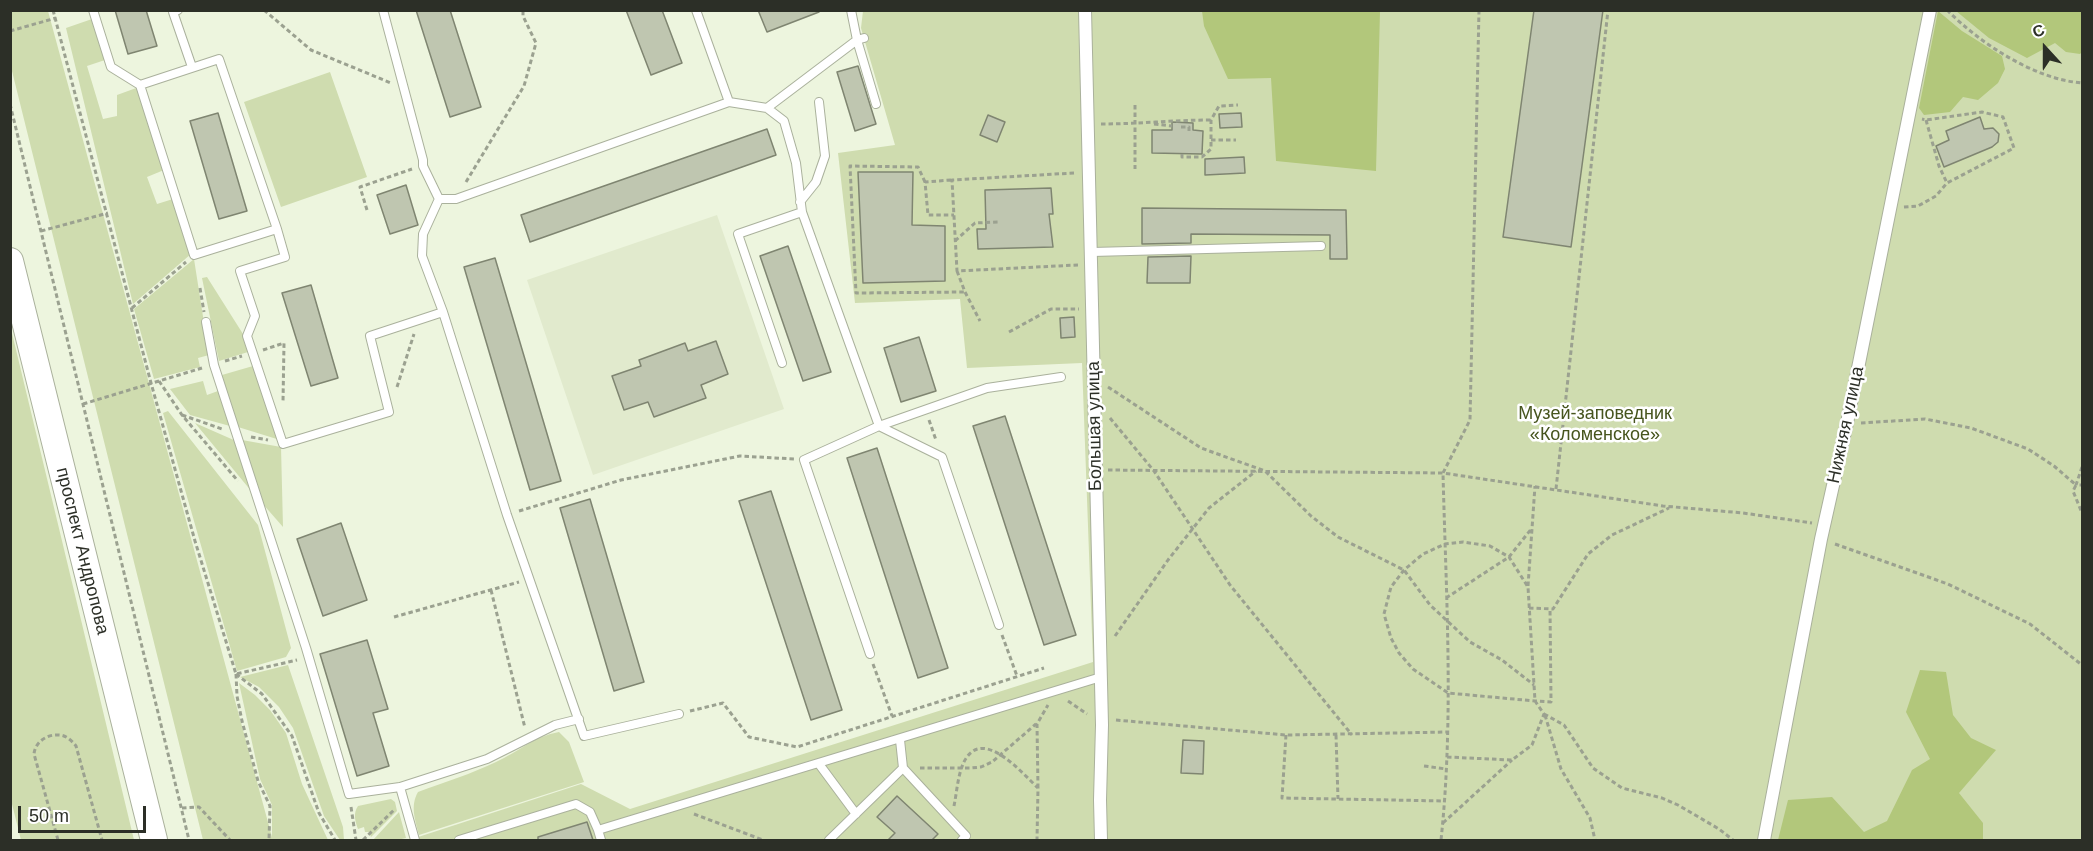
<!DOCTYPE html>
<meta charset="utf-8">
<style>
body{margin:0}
#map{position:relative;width:2093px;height:851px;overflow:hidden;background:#edf5de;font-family:Helvetica,sans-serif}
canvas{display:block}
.frame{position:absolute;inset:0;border:12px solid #2c2f27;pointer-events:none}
.north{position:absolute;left:2015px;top:18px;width:60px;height:60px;-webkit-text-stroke:4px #fff;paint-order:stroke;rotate:339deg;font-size:16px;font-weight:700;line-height:24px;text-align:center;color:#2c2f27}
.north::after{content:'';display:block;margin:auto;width:21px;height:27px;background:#2c2f27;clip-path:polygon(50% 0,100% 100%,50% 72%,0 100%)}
.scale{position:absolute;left:18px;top:806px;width:128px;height:27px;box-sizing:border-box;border:3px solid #2c2f27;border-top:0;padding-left:8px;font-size:18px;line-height:21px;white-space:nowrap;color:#2c2f27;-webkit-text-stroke:4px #fff;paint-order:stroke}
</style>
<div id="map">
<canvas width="2093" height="851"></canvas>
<div class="frame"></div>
<div class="north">С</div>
<div class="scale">50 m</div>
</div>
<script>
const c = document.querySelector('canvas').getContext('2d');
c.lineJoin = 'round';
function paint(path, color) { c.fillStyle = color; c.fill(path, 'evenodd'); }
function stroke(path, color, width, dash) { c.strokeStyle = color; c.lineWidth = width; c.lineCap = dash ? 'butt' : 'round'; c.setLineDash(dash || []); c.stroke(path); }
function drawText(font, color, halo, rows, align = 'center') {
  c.font = font + ' Helvetica,sans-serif'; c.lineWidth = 5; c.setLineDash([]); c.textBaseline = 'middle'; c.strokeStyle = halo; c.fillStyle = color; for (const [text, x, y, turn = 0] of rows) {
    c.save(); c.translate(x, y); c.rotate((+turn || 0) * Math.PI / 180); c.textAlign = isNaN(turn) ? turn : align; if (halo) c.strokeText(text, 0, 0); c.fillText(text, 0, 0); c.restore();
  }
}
paint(new Path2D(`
 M 717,215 L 784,409 L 593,475 L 527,280 Z`), '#e1eacd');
paint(new Path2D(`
 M 10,11 L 48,11 L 272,837 L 272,805 L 260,779 L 239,683 L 255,695 L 270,710 L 286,733 L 302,784 L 328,840 L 203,840 L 11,67 Z
 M 863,11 L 2082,11 L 2082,840 L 409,840 L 581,784 L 630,809 L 1093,662 L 1082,363 L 967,368 L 960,299 L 855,303 L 838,153 L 895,145 L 861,28 Z
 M 92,19 L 105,60 L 87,66 L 103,119 L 117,116 L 117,95 L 139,87 L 164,170 L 147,177 L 157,204 L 173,199 L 191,254 L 133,304 L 66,28 Z
 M 330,72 L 367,177 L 281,207 L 244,102 Z
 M 194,259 L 209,355 L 198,358 L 200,367 L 154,379 L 134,309 Z
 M 207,277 L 243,334 L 248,352 L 219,361 L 202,278 Z
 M 10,329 L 11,329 L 134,840 L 21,840 L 11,800 Z
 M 253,366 L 280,440 L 238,427 L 222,375 Z
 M 203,381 L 207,395 L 218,391 L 230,426 L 190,415 L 170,389 Z
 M 168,411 L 258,525 L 291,648 L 286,657 L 237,671 L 163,413 Z
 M 195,423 L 236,441 L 252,492 Z
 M 242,440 L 281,447 L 283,527 L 262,503 Z
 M 288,665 L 343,827 L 344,840 L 340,840 L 324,816 L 293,728 L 279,707 L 259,687 L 240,677 Z
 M 559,732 L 569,742 L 584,782 L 419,835 C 415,819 410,806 418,792 C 445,782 471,774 496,762 C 518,752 535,736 559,732 Z
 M 391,799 L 395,802 L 397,811 L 371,837 L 369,832 L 365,832 L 364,827 L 358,829 C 355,821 353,813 358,806 Z
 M 399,812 L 406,838 L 397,840 L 373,840 Z`), '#cfdcaf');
paint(new Path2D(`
 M 1202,11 L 1380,11 L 1376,171 L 1276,161 L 1271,78 L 1228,79 L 1204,26 Z
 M 1938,11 L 1962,31 L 2002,56 L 2005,69 L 1998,83 L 1978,100 L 1963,97 L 1950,112 L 1924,115 L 1919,108 Z
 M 1956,11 L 2081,11 L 2082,12 L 2082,52 L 2080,54 L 2066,52 L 2055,43 L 2027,58 L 1989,38 Z
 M 1920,670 L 1946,672 L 1953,715 L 1971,738 L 1996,750 L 1959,793 L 1983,823 L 1983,840 L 1778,840 L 1788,800 L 1832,797 L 1864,832 L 1887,821 L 1912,770 L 1930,759 L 1906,712 Z`), '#b2c77b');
const building = new Path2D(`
 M 115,10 L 146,10 L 157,46 L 128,54 Z
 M 416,10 L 450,10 L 481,107 L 450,117 Z
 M 626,10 L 662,10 L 682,63 L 651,75 Z
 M 758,10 L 818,10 L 819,12 L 767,32 Z
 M 1534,10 L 1603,10 L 1571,247 L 1503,237 Z
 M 858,66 L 876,124 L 855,131 L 837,72 Z
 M 218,113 L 247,211 L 219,219 L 190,121 Z
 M 1241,113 L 1242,127 L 1220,128 L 1219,114 Z
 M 988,115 L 1005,122 L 997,142 L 980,135 Z
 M 1980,117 L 1984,129 L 1993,128 L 1999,134 L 1998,142 L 1992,147 L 1944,167 L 1936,146 L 1949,140 L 1946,131 Z
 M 1172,122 L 1193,123 L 1193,130 L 1203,131 L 1202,154 L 1152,153 L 1152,130 L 1172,130 Z
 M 767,129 L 776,155 L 530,242 L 521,215 Z
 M 1244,157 L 1245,173 L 1205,175 L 1205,159 Z
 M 858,172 L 913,172 L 912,225 L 945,226 L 945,281 L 863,283 Z
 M 406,185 L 418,225 L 390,234 L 377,195 Z
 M 1051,188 L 1053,214 L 1049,214 L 1053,247 L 978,249 L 977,229 L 986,229 L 985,190 Z
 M 1142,208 L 1346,210 L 1347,259 L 1330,259 L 1330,235 L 1191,234 L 1191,243 L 1142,244 Z
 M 788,246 L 831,372 L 803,381 L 760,256 Z
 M 1191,256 L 1190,283 L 1147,283 L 1148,257 Z
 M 495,258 L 561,481 L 530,490 L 464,267 Z
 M 311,285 L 338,378 L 311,386 L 282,293 Z
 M 1074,317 L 1075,337 L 1061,338 L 1060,318 Z
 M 919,337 L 936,391 L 901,402 L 884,348 Z
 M 716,341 L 728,374 L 701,385 L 706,398 L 654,417 L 648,402 L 624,410 L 612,376 L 641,366 L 639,360 L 685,343 L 688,351 Z
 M 1005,416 L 1076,635 L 1044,645 L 973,426 Z
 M 877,448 L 948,668 L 918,678 L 847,458 Z
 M 771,491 L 842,710 L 811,720 L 739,501 Z
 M 590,499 L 644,682 L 614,691 L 560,508 Z
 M 341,523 L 367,600 L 323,616 L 297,539 Z
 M 367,640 L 388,709 L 373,713 L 389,766 L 357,776 L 320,654 Z
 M 1183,740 L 1204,741 L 1203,774 L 1181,773 Z
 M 897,796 L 938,834 L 932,840 L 888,840 L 895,833 L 877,817 Z
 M 587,822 L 593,840 L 538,840 L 538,837 Z`);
paint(building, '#bfc6b0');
stroke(building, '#7f8571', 1.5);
const service = new Path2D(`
 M 93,10 L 111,67 L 140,85 L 219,59 L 277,229 L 285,257 L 240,271 L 255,316 L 247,336 L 283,444 L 389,412 L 370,336 L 443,312
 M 178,10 L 173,12 L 192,67
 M 383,10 L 423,160 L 423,166 L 439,199 L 456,199 L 729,102 L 696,10
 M 851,10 L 857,40 L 876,104
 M 140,85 L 194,255 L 277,229
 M 729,102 L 767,108 L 784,121 L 796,163 L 802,212 L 879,426 L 942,457 L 999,625
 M 767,108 L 857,40 L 864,38
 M 439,199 L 423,234 L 422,256 L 443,312 L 507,515 L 584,736 L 679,714
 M 800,202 L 816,182 L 825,156 L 819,102
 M 1092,252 L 1321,246
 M 206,322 L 214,365 L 306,648 L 349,794 L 400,787 L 487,759 L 555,725 L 579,719
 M 782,363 L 738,234 L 802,212
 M 870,654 L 804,460 L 879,426 L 987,388 L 1061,377
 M 819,764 L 856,814
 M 903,768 L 966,836 L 962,840
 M 400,787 L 415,840
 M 598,830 L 601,840
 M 459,840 L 576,804 L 590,812 L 598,830 L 1101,677
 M 829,840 L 903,768 L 900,740`);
const pedestrian = new Path2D(`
 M 1085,10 L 1102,725 L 1100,800 L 1101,840
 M 1764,840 L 1821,539 L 1847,423 L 1930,10`);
const primary = new Path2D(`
 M 10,261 L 154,840`);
stroke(service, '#aab19c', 10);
stroke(pedestrian, '#aab19c', 14);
stroke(primary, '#aab19c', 28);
stroke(new Path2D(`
 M 53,10 L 151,383 L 195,541 L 236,674 L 297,660
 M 264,10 L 311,50 L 391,83
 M 1479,10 L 1470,420 L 1443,473 L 1663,506 L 1743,513 L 1812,523
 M 1947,10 C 1981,44 2034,79 2082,83
 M 10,31 L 56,18
 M 10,104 L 189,840
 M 1135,105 L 1135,169
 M 1926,120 L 1939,166 L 1947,183
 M 1101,124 C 1138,124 1174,120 1211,120
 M 1154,124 L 1172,126
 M 1181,127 L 1189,127 L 1189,134
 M 1211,140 L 1236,140
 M 1182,154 L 1182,157 L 1202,157 L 1211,149 L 1211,120 L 1219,106 L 1238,105
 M 1074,173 L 952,180 L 957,271 L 1078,265
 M 951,180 L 925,182 L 928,215 L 954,215
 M 466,182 L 524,86 L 536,43 L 523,16 L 523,10
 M 925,182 L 918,167 L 850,166 L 856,293 L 965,292
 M 1904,207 L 1918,206 L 1936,196 L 1947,183 L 2014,148 L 2003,117 L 1982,112 L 1926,120 L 1922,119
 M 367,210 L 360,187 L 412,169
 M 41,231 L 108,213
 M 955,241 L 975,223 L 998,222
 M 957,271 L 965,292 L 980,321
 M 200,288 L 204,312
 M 132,308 L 186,262
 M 1009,332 L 1051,309 L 1079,309
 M 263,350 L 284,343 L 283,402
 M 225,361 L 242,356
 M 159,381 L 182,415 L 238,481
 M 397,387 L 414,334
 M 1108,387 L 1201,448 L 1265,471 L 1311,516 L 1338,537 L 1404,570 L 1430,605 L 1470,642 L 1502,660 L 1534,685
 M 83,404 L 202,368
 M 182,415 L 222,429
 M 1110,418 L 1154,471 L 1230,585 L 1352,735
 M 929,420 L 936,440
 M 1861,423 L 1925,419 L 1971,428 L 2028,449 L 2054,466 L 2076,485 L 2073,491 L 2082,513
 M 251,437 L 268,440
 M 2082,467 L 2076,485 L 2082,485
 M 1108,470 L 1443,473 C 1446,595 1454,718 1441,840
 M 1556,489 L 1608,10
 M 519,511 L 621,480 L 740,456 L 794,459
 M 1835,544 L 1948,584 L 2030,624 L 2082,665
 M 1528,586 L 1535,486
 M 491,590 L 525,728
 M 1446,598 L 1509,557 L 1532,528
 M 1529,608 L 1553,609 L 1588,554 L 1612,535 L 1669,508
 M 394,617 L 519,582
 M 1002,635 L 1017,676
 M 1115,636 L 1168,560 L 1209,508 L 1256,471
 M 873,664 L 892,716
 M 236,674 L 262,694 L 292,736 L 319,813 L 335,840
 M 236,674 L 237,696 L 242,721 L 258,781 L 270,806 L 269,840
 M 1068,701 L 1087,714
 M 690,711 L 723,703 L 749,737 L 797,747 L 1044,668
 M 1544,714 L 1564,725 L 1593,768 L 1622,788 L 1662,798 L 1678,805 L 1719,829 L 1733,840
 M 1545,715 L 1561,769 L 1590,818 L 1595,840
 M 1116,720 L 1286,735 L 1448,732
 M 1286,735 L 1282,798 L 1445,801
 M 1336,735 L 1338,799
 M 1447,757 L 1512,760 L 1532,745 L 1544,714 L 1535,701 L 1528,587 L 1509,557 L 1490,546 L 1463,542 L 1445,544 L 1423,554 L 1404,570 L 1391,587 L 1384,614 L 1391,638 L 1399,653 L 1413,669 L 1448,693 L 1535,701 L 1551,702 L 1550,608
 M 1424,766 L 1446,769
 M 920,768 L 971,768 L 981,767 L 992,762 L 1036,724
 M 1038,788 L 1037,724 L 1048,705
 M 954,806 C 957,792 958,769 967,757 C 986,730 1023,774 1038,788 L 1037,840
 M 351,807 L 356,840
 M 182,808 L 199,807 L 230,840
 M 694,814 L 763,840
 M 1443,823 L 1512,760
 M 58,840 L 34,754 C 35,742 47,734 59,735 C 66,735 72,741 76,746 L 102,840
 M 363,840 L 394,810`), '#9ba190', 3, [4.5, 3]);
stroke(service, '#fff', 8);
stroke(pedestrian, '#fff', 12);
stroke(primary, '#fff', 26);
drawText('18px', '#47551e', '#fff', [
 ["Музей-заповедник",1595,414],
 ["«Коломенское»",1595,435]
]);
drawText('18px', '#2c2f27', '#fff', [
 ["Нижняя улица",1846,425,-78],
 ["Большая улица",1095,426,-91],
 ["проспект Андропова",82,551,76]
]);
</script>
